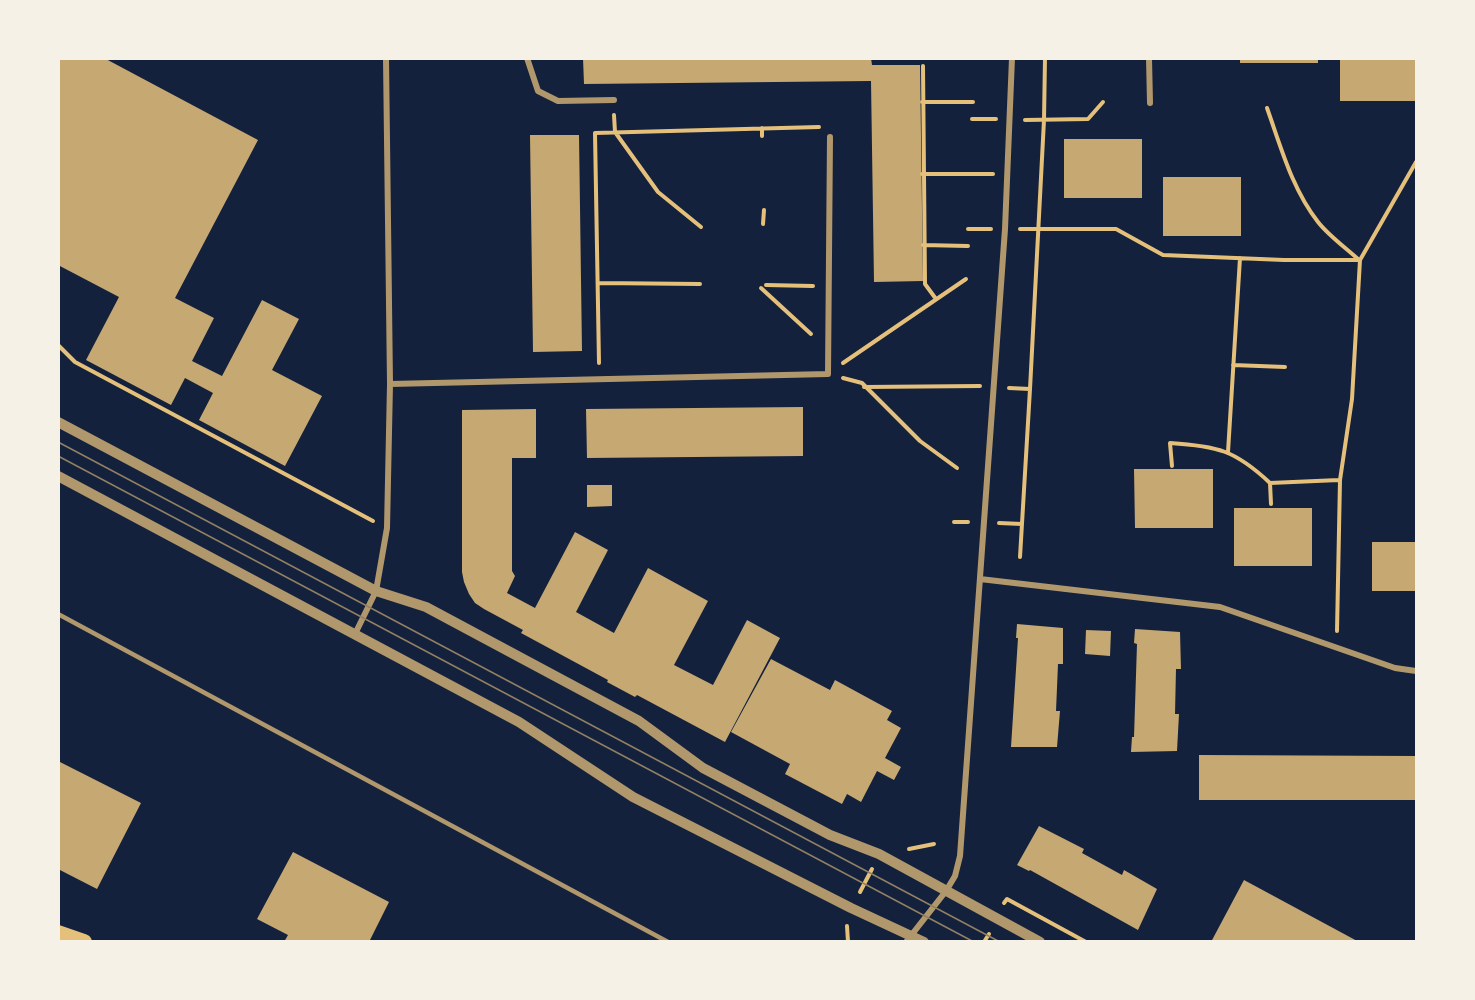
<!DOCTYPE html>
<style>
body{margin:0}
#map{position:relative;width:1475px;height:1000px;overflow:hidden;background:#14213d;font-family:"PT Sans",sans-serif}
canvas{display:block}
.frame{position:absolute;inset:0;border:60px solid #f6f1e7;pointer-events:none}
</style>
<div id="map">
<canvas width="1475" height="1000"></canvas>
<div class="frame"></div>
</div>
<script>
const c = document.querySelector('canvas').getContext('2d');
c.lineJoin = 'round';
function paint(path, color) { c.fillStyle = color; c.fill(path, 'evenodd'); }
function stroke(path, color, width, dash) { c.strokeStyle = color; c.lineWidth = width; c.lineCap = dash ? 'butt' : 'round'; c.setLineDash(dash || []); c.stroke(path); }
paint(new Path2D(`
 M 58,58 L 104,58 L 258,140 L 175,298 L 214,318 L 192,361 L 222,376 L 262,300 L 299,319 L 272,370 L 322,396 L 285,466 L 199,420 L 213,393 L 185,378 L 171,405 L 86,360 L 119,297 L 58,265 Z
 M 583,58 L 871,58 L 872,65 L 920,65 L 923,281 L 874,282 L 871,81 L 584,84 Z
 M 1240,58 L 1318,58 L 1318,63 L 1240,63 Z
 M 1340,58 L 1416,58 L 1416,101 L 1340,101 Z
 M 530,135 L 579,135 L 582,351 L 533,352 Z
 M 1064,139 L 1142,139 L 1142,198 L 1064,198 Z
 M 1163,177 L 1241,177 L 1241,236 L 1163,236 Z
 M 803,407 L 803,456 L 587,458 L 586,409 Z
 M 536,409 L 536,458 L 512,458 L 512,571 L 515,576 L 507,593 L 535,608 L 575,532 L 608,550 L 576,612 L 614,633 L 648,568 L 708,601 L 674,665 L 713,685 L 747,620 L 780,638 L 725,742 L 637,695 L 635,697 L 607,682 L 608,680 L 521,633 L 523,630 L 484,609 L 475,603 L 469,594 L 464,582 L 462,572 L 462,410 Z
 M 1134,469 L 1213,469 L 1213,528 L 1135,528 Z
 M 587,485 L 612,485 L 612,506 L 587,507 Z
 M 1234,508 L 1312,508 L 1312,566 L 1234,566 Z
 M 1372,542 L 1416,542 L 1416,591 L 1372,591 Z
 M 1017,624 L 1063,628 L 1063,664 L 1058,664 L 1056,711 L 1060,711 L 1057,747 L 1011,747 L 1018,638 L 1016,638 Z
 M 1135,629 L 1180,632 L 1181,669 L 1176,669 L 1175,714 L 1179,714 L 1177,751 L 1131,752 L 1132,737 L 1134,737 L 1137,644 L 1134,643 Z
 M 1086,630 L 1111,631 L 1110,656 L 1085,654 Z
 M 771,659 L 830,690 L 835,680 L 892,711 L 887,720 L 901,728 L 885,758 L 901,767 L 894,780 L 877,771 L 861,802 L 847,794 L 842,804 L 785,774 L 790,764 L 731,732 Z
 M 1199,755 L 1416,756 L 1416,800 L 1199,800 Z
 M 58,761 L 141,803 L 97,889 L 58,869 Z
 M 1039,826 L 1084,849 L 1082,853 L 1122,875 L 1124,870 L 1157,889 L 1138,930 L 1030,870 L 1029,871 L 1017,865 Z
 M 293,852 L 389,902 L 369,942 L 284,942 L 288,935 L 257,919 Z
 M 1244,880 L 1359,942 L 1211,942 Z`), '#c6a872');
stroke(new Path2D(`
 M 923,66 L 925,284 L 936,299
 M 922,102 L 973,102
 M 1267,108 C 1281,147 1292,189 1318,222 C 1329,236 1346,248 1359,260
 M 614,115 L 615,132 L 658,192 L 701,227
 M 972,119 L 996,119
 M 1025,120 L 1088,119 L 1103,102
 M 762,128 L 762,136
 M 922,174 L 993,174
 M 763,224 L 764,210
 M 968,229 L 991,229
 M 1020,229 L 1116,229 L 1163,255 L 1284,260 L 1360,260
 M 923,245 L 968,246
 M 598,283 L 700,284
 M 766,285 L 813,286
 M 761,288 L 811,334
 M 58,345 L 75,362 L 373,521
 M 599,363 L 595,133 L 819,127
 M 843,363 L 966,279
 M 1233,365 L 1285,367
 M 843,378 L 862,383 L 920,441 L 957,468
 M 864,387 L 980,386
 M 1009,388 L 1030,389 L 1020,557
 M 1030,389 L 1044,120 L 1045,58
 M 1228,452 L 1240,258
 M 1172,466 L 1170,443 C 1217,446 1235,450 1270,483 L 1339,480
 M 1270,483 L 1271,504
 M 954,522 L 968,522
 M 999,523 L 1022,524
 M 1337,631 L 1340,480 L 1352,399 L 1360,260 L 1416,162
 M 909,849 L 934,844
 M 860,892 L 872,869
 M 1004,903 L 1007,899 L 1086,942
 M 847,926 L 848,942
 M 984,942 L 989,934`), '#e5c07b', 4);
stroke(new Path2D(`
 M 58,614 L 668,942`), '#b1986c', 4.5);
stroke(new Path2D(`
 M 527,58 L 538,91 L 558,101 L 614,100
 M 1149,58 L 1150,103
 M 390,384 L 828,374 L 830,137
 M 980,579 L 1220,607 L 1395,668 L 1416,671
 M 355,634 L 376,591 L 387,528 L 390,384 L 386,58
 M 906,942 L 946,891 L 955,876 L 960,856 L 1005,229 L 1012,58`), '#b1986c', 6);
stroke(new Path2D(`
 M 58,422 L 376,591 L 426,607 L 639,721 L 703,768 L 830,835 L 879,854 L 1040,942
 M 58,476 L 519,722 L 633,797 L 851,908 L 924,942`), '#b1986c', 10);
stroke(new Path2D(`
 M 58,933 L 84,942`), '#e5c07b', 16);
stroke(new Path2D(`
 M 58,442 L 1000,942
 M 58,456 L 974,942`), '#918062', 1.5);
</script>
